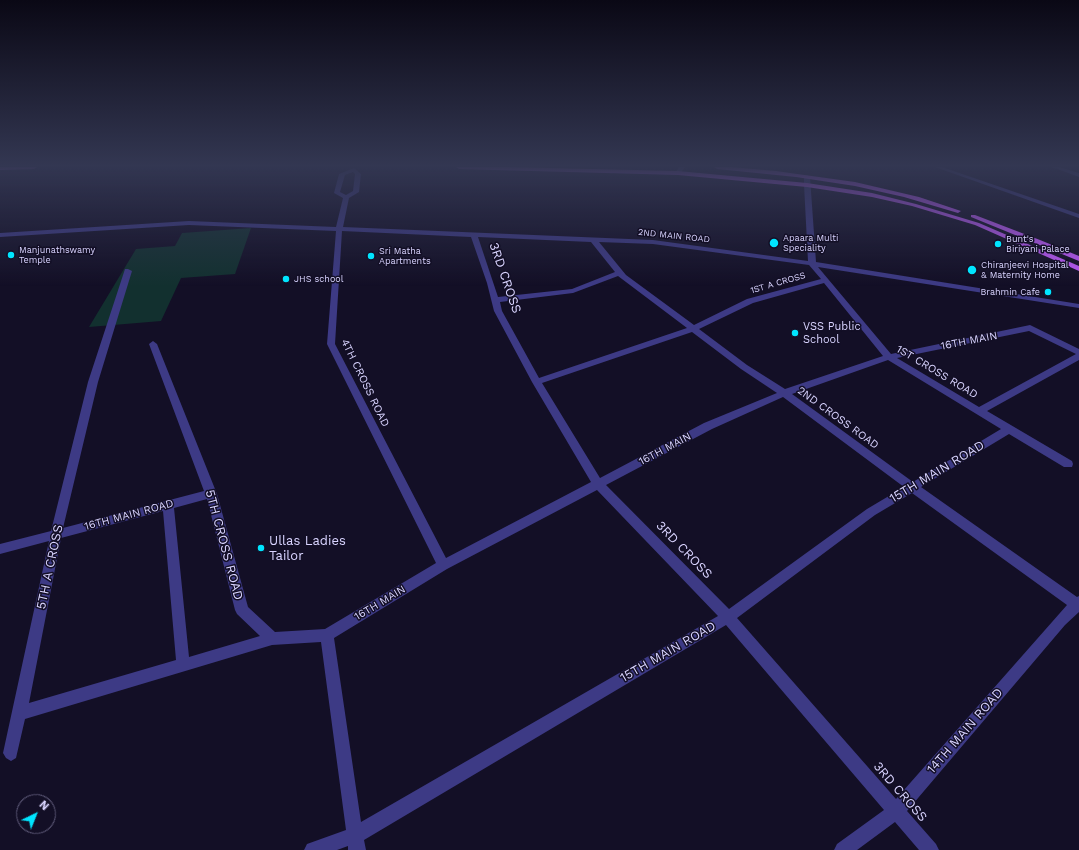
<!DOCTYPE html>
<style>
body{margin:0}
#map{position:relative;width:1079px;height:850px;overflow:hidden;background:#130f26;font-family:"Work Sans",sans-serif}
canvas{display:block}
.north{position:absolute;left:16px;top:794px;width:40px;height:40px;box-sizing:border-box;background:#130f26;border:1px solid #625e7d;border-radius:50%;rotate:43deg;font-size:11px;font-weight:700;line-height:16px;text-align:center;color:#d9d4ff}
.north::after{content:'';display:block;margin:auto;width:14px;height:18px;background:#00e5ff;clip-path:polygon(50% 0,100% 100%,50% 72%,0 100%)}
</style>
<div id="map">
<canvas width="1079" height="850"></canvas>
<div class="north">N</div>
</div>
<script>
const c = document.querySelector('canvas').getContext('2d');
c.lineJoin = 'round';
function paint(path, color) { c.fillStyle = color; c.fill(path, 'evenodd'); }
function stroke(path, color, width, dash) { c.strokeStyle = color; c.lineWidth = width; c.lineCap = dash ? 'butt' : 'round'; c.setLineDash(dash || []); c.stroke(path); }
function drawText(font, color, halo, rows, align = 'center') {
  c.font = font + ' "Work Sans",sans-serif'; c.lineWidth = 3; c.setLineDash([]); c.textBaseline = 'middle'; c.strokeStyle = halo; c.fillStyle = color; for (const [text, x, y, turn = 0] of rows) {
    c.save(); c.translate(x, y); c.rotate((+turn || 0) * Math.PI / 180); c.textAlign = isNaN(turn) ? turn : align; if (halo) c.strokeText(text, 0, 0); c.fillText(text, 0, 0); c.restore();
  }
}
paint(new Path2D(`
 M 251,228 L 235,274 L 181,278 L 161,321 L 89,327 L 136,249 L 175,246 L 182,233 Z`), '#12302f');
paint(new Path2D(`
 M 679,167 L 685,167 L 680,174 L 676,174 L 675,173 Z
 M 935,167 L 942,167 L 1079,214 L 1079,218 Z
 M 1052,167 L 1059,167 L 1079,173 L 1079,177 Z
 M 354,168 L 361,174 L 359,192 L 349,198 L 343,227 L 653,240 L 808,261 L 804,185 L 804,177 L 807,175 L 810,177 L 816,262 L 1079,304 L 1079,308 L 818,267 L 891,354 L 1030,325 L 1079,349 L 1079,360 L 987,411 L 1072,461 L 1073,464 L 1072,467 L 1064,467 L 1009,434 L 921,487 L 1077,597 L 1079,596 L 1079,612 L 1065,625 L 907,811 L 936,844 L 939,850 L 919,850 L 895,822 L 857,850 L 834,850 L 837,844 L 884,810 L 726,625 L 364,840 L 366,850 L 348,850 L 348,846 L 337,850 L 304,850 L 307,844 L 346,830 L 321,642 L 272,645 L 25,719 L 16,758 L 11,761 L 6,758 L 3,753 L 49,541 L 0,554 L 0,544 L 51,531 L 88,382 L 125,269 L 128,269 L 132,271 L 98,382 L 63,528 L 204,491 L 149,344 L 153,341 L 157,344 L 217,494 L 248,607 L 275,632 L 325,629 L 436,563 L 327,344 L 336,231 L 189,225 L 0,237 L 0,233 L 189,221 L 336,227 L 343,198 L 334,193 L 339,174 ZM 353,172 L 355,174 L 353,191 L 346,195 L 340,192 L 345,175 ZM 342,231 L 471,237 L 487,283 L 494,311 L 532,382 L 591,482 L 446,558 L 335,344 ZM 478,237 L 591,242 L 615,272 L 572,289 L 498,297 ZM 599,242 L 653,244 L 809,265 L 821,279 L 747,299 L 694,325 L 626,275 ZM 618,276 L 687,328 L 539,378 L 502,311 L 500,302 L 573,293 ZM 824,283 L 883,356 L 785,389 L 747,365 L 699,329 L 753,303 ZM 1029,331 L 1076,354 L 979,407 L 897,358 ZM 692,332 L 741,369 L 777,393 L 704,423 L 600,478 L 542,383 ZM 888,360 L 1001,429 L 913,482 L 792,394 ZM 783,397 L 904,487 L 867,509 L 729,609 L 606,485 L 712,429 ZM 597,490 L 718,616 L 361,822 L 334,638 L 447,569 ZM 912,493 L 1067,605 L 896,799 L 737,618 L 875,515 ZM 207,499 L 235,610 L 237,614 L 260,636 L 189,657 L 174,508 ZM 163,511 L 176,660 L 29,703 L 61,538 Z`), '#3d3a85');
paint(new Path2D(`
 M 0,167 L 37,167 L 34,169 L 0,170 Z
 M 456,167 L 507,167 L 678,171 L 807,183 L 872,193 L 916,204 L 979,223 L 1079,266 L 1079,271 L 975,225 L 912,206 L 872,197 L 807,187 L 678,175 L 459,169 Z
 M 714,167 L 731,167 L 776,171 L 855,182 L 919,197 L 961,211 L 958,213 L 904,197 L 855,186 L 796,177 L 717,169 Z
 M 971,215 L 975,215 L 1040,240 L 1079,256 L 1079,261 L 971,217 Z`), '#c25bff');
const sky = c.createLinearGradient(0, 0, 0, 286);
sky.addColorStop(0, '#0a0815');
sky.addColorStop(0.58, '#333752');
sky.addColorStop(1, '#33375200');
c.fillStyle = sky;
c.fillRect(0, 0, 1079, 286);
for (const [x, y, r, color] of [
 [774,243,5,"#00e5ff"],
 [998,244,4,"#00e5ff"],
 [11,255,4,"#00e5ff"],
 [371,256,4,"#00e5ff"],
 [972,270,5,"#00e5ff"],
 [286,279,4,"#00e5ff"],
 [1048,292,4,"#00e5ff"],
 [795,333,4,"#00e5ff"],
 [261,548,4,"#00e5ff"]
]) { const dot = new Path2D(); dot.arc(x, y, r, 0, 2 * Math.PI); c.fillStyle = color; c.fill(dot); stroke(dot, '#130f26', 1.5); }
drawText('9px', '#d9d4ff', '#130f26', [
 ["2ND MAIN ROAD",674,236,6],
 ["1ST A CROSS",778,283,-16]
]);
drawText('9px', '#d9d4ff', '#130f26', [
 ["Apaara Multi",783,238],
 ["Speciality",783,248],
 ["Bunt's",1006,239],
 ["Biriyani Palace",1006,249],
 ["Manjunathswamy",19,250],
 ["Temple",19,260],
 ["Sri Matha",379,251],
 ["Apartments",379,261],
 ["Chiranjeevi Hospital",981,265],
 ["& Maternity Home",981,275],
 ["JHS school",294,279],
 ["Brahmin Cafe",1040,292,"right"]
], 'left');
drawText('11px', '#d9d4ff', '#130f26', [
 ["VSS Public",803,327],
 ["School",803,340]
], 'left');
drawText('11px', '#d9d4ff', '#130f26', [
 ["16TH MAIN",969,341,-11],
 ["1ST CROSS ROAD",937,372,31],
 ["4TH CROSS ROAD",365,383,64],
 ["2ND CROSS ROAD",838,418,36],
 ["16TH MAIN",665,449,-28],
 ["16TH MAIN ROAD",129,515,-15],
 ["16TH MAIN",380,603,-31]
]);
drawText('13px', '#d9d4ff', '#130f26', [
 ["3RD CROSS",505,278,71],
 ["15TH MAIN ROAD",937,472,-31],
 ["5TH CROSS ROAD",224,545,75],
 ["3RD CROSS",684,550,46],
 ["5TH A CROSS",50,567,-78],
 ["15TH MAIN ROAD",668,652,-30],
 ["14TH MAIN ROAD",965,731,-49],
 ["3RD CROSS",900,792,49]
]);
drawText('13px', '#d9d4ff', '#130f26', [
 ["Ullas Ladies",269,541],
 ["Tailor",269,556]
], 'left');
</script>
